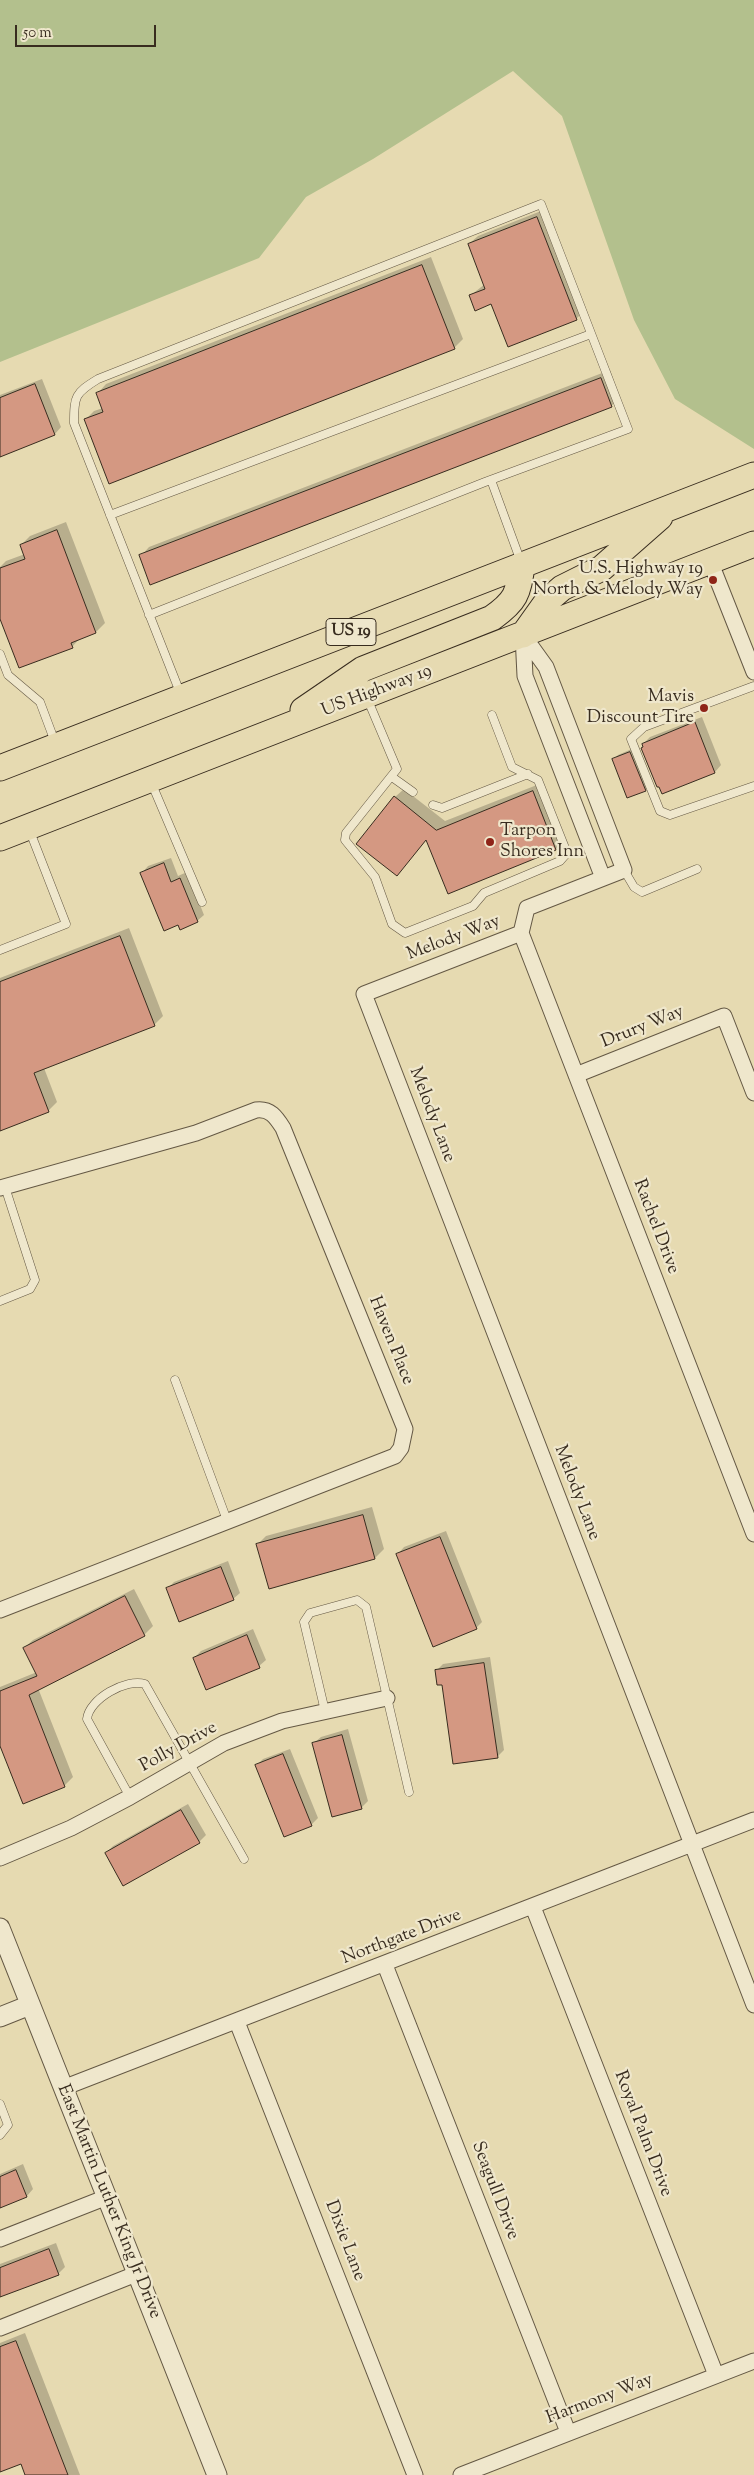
<!DOCTYPE html>
<style>
body{margin:0}
#map{position:relative;width:754px;height:2475px;overflow:hidden;background:#e6dab1;font-family:"Sorts Mill Goudy",serif}
canvas{display:block}
.scale{position:absolute;left:15px;top:25px;width:141px;height:22px;box-sizing:border-box;border:2px solid #382c1f;border-top:0;padding-left:6px;font-size:15px;line-height:18px;white-space:nowrap;color:#382c1f;-webkit-text-stroke:4px #efe7cc;paint-order:stroke}
</style>
<div id="map">
<canvas width="754" height="2475"></canvas>
<div class="scale">50 m</div>
</div>
<script>
const c = document.querySelector('canvas').getContext('2d');
c.lineJoin = 'round';
function paint(path, color) { c.fillStyle = color; c.fill(path, 'evenodd'); }
function stroke(path, color, width, dash) { c.strokeStyle = color; c.lineWidth = width; c.lineCap = dash ? 'butt' : 'round'; c.setLineDash(dash || []); c.stroke(path); }
function drawText(font, color, halo, rows, align = 'center') {
  c.font = font + ' "Sorts Mill Goudy",serif'; c.lineWidth = 4.5; c.setLineDash([]); c.textBaseline = 'middle'; c.strokeStyle = halo; c.fillStyle = color; for (const [text, x, y, turn = 0] of rows) {
    c.save(); c.translate(x, y); c.rotate((+turn || 0) * Math.PI / 180); c.textAlign = isNaN(turn) ? turn : align; if (halo) c.strokeText(text, 0, 0); c.fillText(text, 0, 0); c.restore();
  }
}
paint(new Path2D(`
 M 0,0 L 754,0 L 754,449 L 675,399 L 634,320 L 562,116 L 513,71 L 373,159 L 306,197 L 259,258 L 0,362 Z`), '#b3c08d');
paint(new Path2D(`
 M 546,209 L 585,310 L 576,319 L 492,303 L 471,295 L 485,284 L 469,244 L 478,236 Z
 M 431,257 L 463,339 L 454,348 L 110,483 L 85,420 L 94,411 L 103,408 L 98,393 L 106,384 Z
 M 610,370 L 620,398 L 611,406 L 141,556 L 149,547 Z
 M 42,379 L 61,427 L 55,434 L 0,456 L 0,395 Z
 M 66,522 L 105,623 L 96,632 L 81,637 L 72,647 L 0,616 L 0,567 L 6,561 L 25,554 L 21,545 L 30,536 Z
 M 702,717 L 721,765 L 715,772 L 663,792 L 643,744 L 650,737 Z
 M 634,748 L 650,786 L 645,790 L 614,759 L 618,755 Z
 M 542,783 L 565,840 L 556,849 L 448,892 L 427,839 L 397,875 L 395,797 L 404,789 L 445,821 Z
 M 171,858 L 178,876 L 187,872 L 204,915 L 197,921 L 178,924 L 142,873 L 148,866 Z
 M 129,928 L 163,1016 L 154,1025 L 44,1068 L 57,1102 L 48,1111 L 0,1130 L 0,978 Z
 M 372,1507 L 384,1549 L 375,1558 L 258,1544 L 266,1536 Z
 M 446,1531 L 482,1622 L 476,1628 L 398,1554 L 404,1547 Z
 M 228,1561 L 240,1593 L 233,1599 L 167,1589 L 174,1582 Z
 M 134,1589 L 153,1626 L 144,1635 L 38,1688 L 73,1777 L 64,1786 L 0,1743 L 0,1687 L 37,1672 L 24,1648 L 33,1640 Z
 M 253,1629 L 266,1660 L 259,1666 L 194,1658 L 201,1651 Z
 M 490,1657 L 504,1750 L 497,1757 L 443,1684 L 436,1671 L 443,1664 Z
 M 348,1729 L 368,1801 L 361,1808 L 314,1743 L 321,1737 Z
 M 290,1749 L 318,1818 L 311,1825 L 256,1766 L 263,1759 Z
 M 188,1804 L 206,1835 L 199,1842 L 106,1853 L 113,1846 Z
 M 23,2164 L 33,2189 L 27,2196 L 0,2206 L 0,2174 Z
 M 56,2243 L 65,2267 L 58,2274 L 0,2295 L 0,2264 Z
 M 25,2333 L 80,2475 L 26,2475 L 21,2463 L 0,2471 L 0,2343 Z`), '#0003');
const building = new Path2D(`
 M 537,217 L 577,320 L 508,347 L 491,304 L 475,311 L 469,295 L 485,289 L 468,244 Z
 M 422,265 L 455,349 L 109,484 L 84,419 L 103,412 L 96,393 Z
 M 601,378 L 612,407 L 150,585 L 139,555 Z
 M 35,384 L 55,435 L 0,457 L 0,398 Z
 M 57,530 L 96,633 L 71,643 L 73,648 L 19,668 L 0,619 L 0,568 L 25,559 L 20,545 Z
 M 695,722 L 715,773 L 662,794 L 659,787 L 657,787 L 641,748 L 643,747 L 642,744 Z
 M 630,752 L 646,791 L 627,798 L 612,759 Z
 M 533,791 L 556,850 L 448,894 L 426,840 L 397,876 L 356,844 L 394,796 L 436,830 Z
 M 164,863 L 171,882 L 180,878 L 198,922 L 180,930 L 178,925 L 164,931 L 140,873 Z
 M 120,936 L 155,1026 L 34,1073 L 49,1112 L 0,1131 L 0,982 Z
 M 363,1515 L 375,1559 L 269,1589 L 256,1544 Z
 M 440,1537 L 477,1629 L 433,1647 L 396,1554 Z
 M 221,1567 L 234,1600 L 179,1622 L 166,1588 Z
 M 125,1596 L 145,1636 L 29,1695 L 65,1787 L 23,1804 L 0,1746 L 0,1691 L 37,1676 L 23,1648 Z
 M 247,1635 L 260,1668 L 206,1690 L 193,1658 Z
 M 484,1663 L 498,1758 L 453,1764 L 442,1685 L 437,1685 L 435,1670 Z
 M 342,1735 L 362,1809 L 332,1817 L 312,1743 Z
 M 283,1754 L 312,1826 L 284,1837 L 255,1765 Z
 M 181,1810 L 200,1843 L 123,1886 L 105,1853 Z
 M 16,2170 L 27,2197 L 0,2208 L 0,2177 Z
 M 49,2249 L 59,2275 L 0,2297 L 0,2268 Z
 M 16,2341 L 68,2475 L 25,2475 L 21,2464 L 0,2472 L 0,2347 Z`);
paint(building, '#d49882');
stroke(building, '#382c1f', 1);
const service = new Path2D(`
 M 491,480 L 521,562
 M 110,515 L 591,334
 M 149,615 L 485,482 L 628,429 L 541,204 L 98,379 C 75,393 74,396 74,423 L 181,695
 M 0,654 L 8,675 L 40,702 L 55,742
 M 754,686 L 644,727 L 631,739 L 660,811 L 670,815 L 754,786
 M 367,698 L 397,769 L 346,833 L 345,840 L 375,877 L 392,924 L 405,933 L 473,906 L 484,893 L 560,861 L 567,853 L 538,780 L 512,767 L 492,715
 M 392,777 L 413,792
 M 151,782 L 202,902
 M 433,805 L 442,808 L 528,774
 M 624,870 L 634,887 L 642,892 L 697,869
 M 0,950 L 66,924 L 29,829
 M 0,1301 L 30,1289 L 35,1280 L 5,1187
 M 175,1380 L 228,1523
 M 325,1711 L 304,1622 L 310,1613 L 357,1600 L 366,1607 L 409,1792
 M 130,1797 L 87,1719 C 89,1699 126,1678 145,1684 L 244,1859
 M 0,2104 L 8,2125 L 0,2135`);
const minor = new Path2D(`
 M 710,561 L 754,672
 M 523,635 L 525,676 L 603,878
 M 521,933 L 364,994 L 754,2005
 M 521,933 L 754,1534
 M 521,933 L 527,908 L 624,870 L 546,667 L 523,635
 M 576,1075 L 724,1016 L 754,1093
 M 0,1188 L 196,1133 L 256,1110 C 270,1108 276,1117 283,1128 L 405,1429 L 401,1448 L 395,1456 L 0,1610
 M 0,1858 L 71,1828 L 130,1797 L 224,1743 L 282,1721 L 387,1698
 M 533,1907 L 716,2375
 M 385,1965 L 568,2432
 M 237,2022 L 415,2475
 M 63,2088 L 754,1820
 M 0,2239 L 107,2197
 M 0,2328 L 136,2274
 M 461,2475 L 754,2361`);
const tertiary = new Path2D(`
 M 0,1928 L 217,2475
 M 0,2017 L 30,2005`);
const trunk = new Path2D(`
 M 523,635 L 548,600 L 562,588 L 602,568 L 660,517
 M 303,710 L 363,669 L 492,618 C 516,601 518,594 522,566
 M 0,768 L 754,475
 M 0,838 L 754,544`);
stroke(service, '#645844', 9);
stroke(minor, '#645844', 17);
stroke(tertiary, '#645844', 21);
stroke(trunk, '#382c1f', 27);
stroke(service, '#efe7cc', 8);
stroke(minor, '#efe7cc', 15);
stroke(tertiary, '#efe7cc', 19);
stroke(trunk, '#e6dab1', 25);
for (const [x, y, r, color] of [
 [713,580,5,"#8f2418"],
 [704,708,5,"#8f2418"],
 [490,842,5,"#8f2418"]
]) { const dot = new Path2D(); dot.arc(x, y, r, 0, 2 * Math.PI); c.fillStyle = color; c.fill(dot); stroke(dot, '#efe7cc', 2); }
for (const [x, y, w] of [
 [351,632,50]
]) { const box = new Path2D(); box.roundRect(x - w / 2, y - 13.5, w, 27, 4); c.fillStyle = '#efe7cc'; c.fill(box); stroke(box, '#382c1f', 1); }
drawText('bold 16px', '#382c1f', null, [
 ["US 19",351,632]
]);
drawText('18px', '#382c1f', '#efe7cc', [
 ["U.S. Highway 19",703,570],
 ["North & Melody Way",703,591],
 ["Mavis",694,698],
 ["Discount Tire",694,719],
 ["Tarpon",500,832,"left"],
 ["Shores Inn",500,853,"left"]
], 'right');
drawText('18px', '#382c1f', '#efe7cc', [
 ["US Highway 19",377,692,-21],
 ["Melody Way",454,939,-21],
 ["Drury Way",643,1028,-22],
 ["Melody Lane",431,1115,69],
 ["Rachel Drive",655,1227,69],
 ["Haven Place",390,1341,68],
 ["Melody Lane",576,1493,69],
 ["Polly Drive",179,1748,-29],
 ["Northgate Drive",402,1938,-21],
 ["Royal Palm Drive",642,2134,69],
 ["Seagull Drive",494,2191,69],
 ["East Martin Luther King Jr Drive",108,2202,68],
 ["Dixie Lane",344,2241,69],
 ["Harmony Way",600,2400,-21]
]);
</script>
